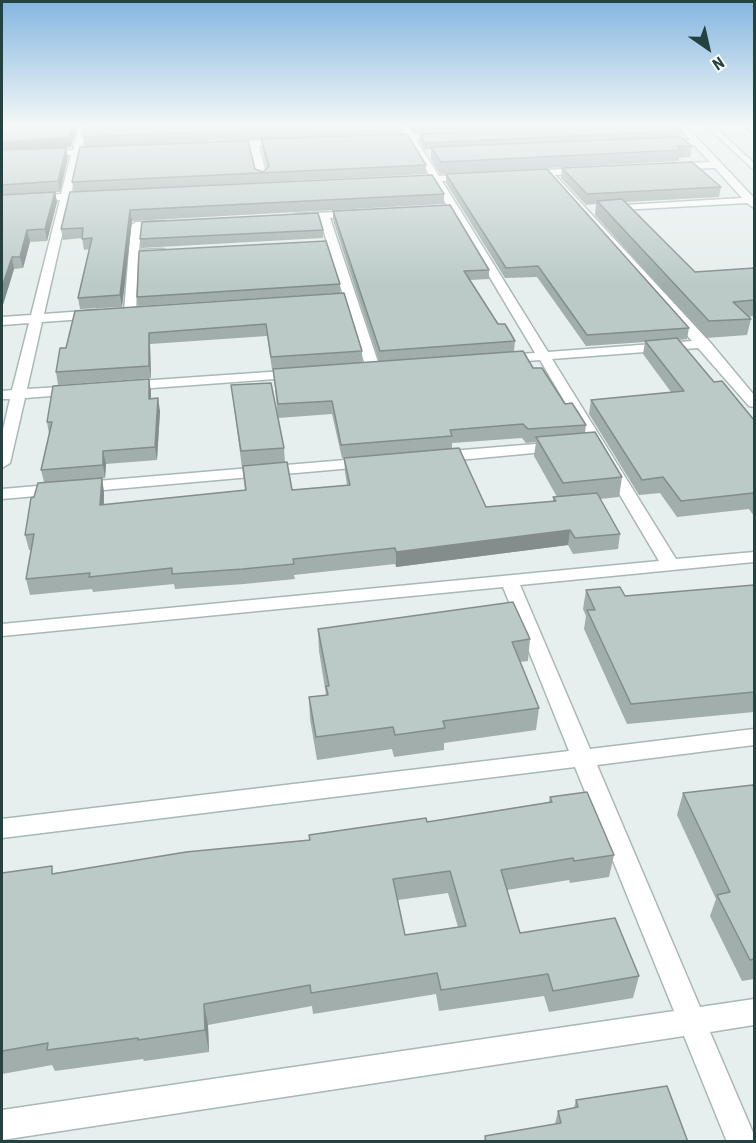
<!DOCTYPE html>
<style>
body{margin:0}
#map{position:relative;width:756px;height:1143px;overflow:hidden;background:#e6efed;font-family:"Roboto Condensed",sans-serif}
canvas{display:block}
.frame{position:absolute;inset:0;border:3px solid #244240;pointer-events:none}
.north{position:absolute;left:678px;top:18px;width:60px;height:60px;-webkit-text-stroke:4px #f7fbfa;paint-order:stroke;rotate:146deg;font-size:16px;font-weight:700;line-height:24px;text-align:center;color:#244240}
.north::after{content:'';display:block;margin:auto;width:21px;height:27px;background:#244240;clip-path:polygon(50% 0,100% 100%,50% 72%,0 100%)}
</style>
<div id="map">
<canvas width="756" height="1143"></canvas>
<div class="frame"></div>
<div class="north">N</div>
</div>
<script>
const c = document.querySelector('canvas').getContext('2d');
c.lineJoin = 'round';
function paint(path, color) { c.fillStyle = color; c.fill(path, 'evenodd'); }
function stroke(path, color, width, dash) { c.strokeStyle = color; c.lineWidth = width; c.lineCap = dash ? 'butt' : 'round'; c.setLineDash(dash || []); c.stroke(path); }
paint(new Path2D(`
 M 741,125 L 745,125 L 754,133 L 754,136 Z`), '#8ebad4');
const minor = new Path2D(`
 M 79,125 L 87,125 L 82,149 L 102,148 L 106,151 L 80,155 L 71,194 L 93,193 L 98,196 L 93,199 L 70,200 L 44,314 L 98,310 L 104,314 L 98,318 L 42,322 L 27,389 L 77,386 L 84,390 L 77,394 L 25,398 L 10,463 L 2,468 L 2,434 L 10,399 L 2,399 L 2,391 L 12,390 L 29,323 L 2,325 L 2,317 L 31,315 L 60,200 L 2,203 L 2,197 L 61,194 L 71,155 L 2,158 L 2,152 L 73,150 Z
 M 677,125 L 685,125 L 754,198 L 754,208 L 747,203 L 604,211 L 604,207 L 608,206 L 742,198 L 715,168 L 669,169 L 667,167 L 672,164 L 710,162 L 694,145 L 662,146 L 665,141 L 690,140 Z
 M 705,125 L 713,125 L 754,163 L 754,170 Z
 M 402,126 L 408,126 L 413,134 L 446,133 L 443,138 L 416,139 L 439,176 L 471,174 L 476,177 L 471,180 L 442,181 L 548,352 L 692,341 L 551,180 L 549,178 L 553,175 L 525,177 L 520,174 L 525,171 L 585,168 L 590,171 L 588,173 L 555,175 L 709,341 L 754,395 L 754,407 L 749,406 L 698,348 L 552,359 L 676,559 L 754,552 L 754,562 L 520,585 L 590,749 L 754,729 L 754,745 L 597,765 L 700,1007 L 754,999 L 754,1025 L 710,1032 L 754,1135 L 754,1142 L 727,1142 L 684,1036 L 2,1140 L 2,1110 L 674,1011 L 575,767 L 2,838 L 2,819 L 569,751 L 503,587 L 2,636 L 2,624 L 659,561 L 540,360 L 502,363 L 495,359 L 502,355 L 535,353 L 433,182 L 412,183 L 407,180 L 430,176 L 408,139 L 384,141 L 380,138 L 405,134 Z
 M 284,139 L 287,144 L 259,146 L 267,176 L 262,179 L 257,176 L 250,146 L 225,148 L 221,145 L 225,142 Z
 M 355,211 L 359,212 L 359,216 L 330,218 L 380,368 L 373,372 L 366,368 L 346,302 L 321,304 L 315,300 L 321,296 L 343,295 L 320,219 L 296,220 L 291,217 L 296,214 Z
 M 136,222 L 166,221 L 171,224 L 166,227 L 141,228 L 139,250 L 163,249 L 169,252 L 163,255 L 138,257 L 136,312 L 130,316 L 124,312 L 131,225 Z
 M 298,370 L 303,371 L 303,377 L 125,390 L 118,386 L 125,382 Z
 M 560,442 L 565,444 L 568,447 L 565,450 L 438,462 L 430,457 L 438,452 Z
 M 369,458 L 375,460 L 377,463 L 375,466 L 2,499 L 2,489 Z`);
stroke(minor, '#a8b8b6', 3);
paint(minor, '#fff');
paint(new Path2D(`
 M 2,125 L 71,147 L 53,148 L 68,157 L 60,192 L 55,192 L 57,202 L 47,241 L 30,242 L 23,268 L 14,269 L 2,308 Z
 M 86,125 L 403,125 L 401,126 L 401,133 L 85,147 L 83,137 Z
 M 407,125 L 626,125 L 414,132 Z
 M 681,131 L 680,137 L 692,146 L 690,157 L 679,158 L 679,161 L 440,174 L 431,159 L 431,149 L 425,150 L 420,141 L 420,134 Z
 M 261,139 L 426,165 L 426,174 L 74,192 L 72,182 L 255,169 L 263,172 L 267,168 L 262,148 Z
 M 562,168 L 721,187 L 719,197 L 626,202 L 695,272 L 754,268 L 754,316 L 748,317 L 751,319 L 747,335 L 706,338 L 595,215 L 596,204 L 586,205 L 561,178 Z
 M 446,174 L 689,328 L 687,339 L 678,340 L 714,382 L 754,420 L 754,516 L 749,509 L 677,517 L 660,493 L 639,495 L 589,414 L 591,400 L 671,392 L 643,354 L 645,342 L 586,346 L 537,277 L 505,278 L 446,183 Z
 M 70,192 L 444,194 L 444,204 L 132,221 L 122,307 L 80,309 L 78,298 L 89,249 L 84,250 L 82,238 L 63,240 L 61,229 Z
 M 333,211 L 489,270 L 489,279 L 470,280 L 498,324 L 515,341 L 514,351 L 533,368 L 565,404 L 586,425 L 585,433 L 622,477 L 619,497 L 600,499 L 620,534 L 618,549 L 573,554 L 568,545 L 396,567 L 395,564 L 294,575 L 295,579 L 244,584 L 175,589 L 174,584 L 93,592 L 92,589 L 30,595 L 26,579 L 31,550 L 29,550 L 25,535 L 34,497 L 44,482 L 41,470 L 49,434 L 47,422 L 149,379 L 151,399 L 160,411 L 157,460 L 106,464 L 105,478 L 102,478 L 104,493 L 104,505 L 245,490 L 231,385 L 284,448 L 285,462 L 292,490 L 347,485 L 345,472 L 344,458 L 342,458 L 332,414 L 278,418 L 273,369 L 272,369 L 267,336 L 150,344 L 151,378 L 58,385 L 56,372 L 66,348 L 344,293 L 362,351 L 362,363 L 379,361 L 333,220 ZM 522,438 L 526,443 L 536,442 L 534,456 L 557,497 L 553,497 L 553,501 L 486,507 L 452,449 L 452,443 Z
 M 323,230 L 323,238 L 141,248 L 140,239 Z
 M 340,284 L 340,293 L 138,306 L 137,297 Z
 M 754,585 L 754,712 L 627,724 L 584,629 L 586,616 L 583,609 L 586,590 L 625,596 Z
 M 318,629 L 530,639 L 528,661 L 520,662 L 539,708 L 536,730 L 444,743 L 444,750 L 394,757 L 392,749 L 317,760 L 310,719 L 309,697 L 326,695 L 319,651 Z
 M 754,788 L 754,979 L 742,981 L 710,916 L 716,899 L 677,815 L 683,793 Z
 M 550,797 L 614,855 L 609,877 L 570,883 L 569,880 L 507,890 L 520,933 L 639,976 L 633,998 L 549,1012 L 544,996 L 439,1011 L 436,994 L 313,1014 L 312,1006 L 208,1025 L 209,1052 L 144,1061 L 143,1059 L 55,1071 L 52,1065 L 2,1074 L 2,873 L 54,873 L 310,840 L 427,822 L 549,802 ZM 448,893 L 458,927 L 405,935 L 398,900 Z
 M 576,1100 L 688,1142 L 484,1142 L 485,1136 L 555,1124 L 558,1111 L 574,1108 Z`), '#a1aeab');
paint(new Path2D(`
 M 74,125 L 78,125 L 71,147 L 2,152 L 2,142 Z
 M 66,148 L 68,157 L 60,192 L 58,181 Z
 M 55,192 L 57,202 L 47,241 L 45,229 Z
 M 130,210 L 132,221 L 122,307 L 120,295 Z
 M 27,230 L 30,242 L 23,268 L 20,257 Z
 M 12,257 L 14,269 L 2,308 L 2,287 Z
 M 149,333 L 150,344 L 151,378 L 149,366 Z
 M 149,379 L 151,391 L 151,411 L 149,399 Z
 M 158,398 L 160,411 L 157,460 L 155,447 Z
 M 103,451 L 106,464 L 105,478 L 103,465 Z
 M 102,478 L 104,493 L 103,521 L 100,505 Z
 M 570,530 L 568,545 L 396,567 L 396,552 Z
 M 204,1004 L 208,1025 L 209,1052 L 205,1030 Z`), '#838d8b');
const building = new Path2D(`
 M 2,125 L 74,125 L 70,137 L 2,142 Z
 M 86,125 L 377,125 L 83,137 Z
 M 633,125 L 673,125 L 681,131 L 425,143 L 420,134 Z
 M 407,134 L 426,165 L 72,182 L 80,147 L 248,141 L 255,169 L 263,172 L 269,166 L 261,139 Z
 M 680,137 L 692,146 L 677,146 L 681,150 L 441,162 L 431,147 Z
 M 66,148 L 58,181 L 2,185 L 2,150 Z
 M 692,162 L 721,187 L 587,194 L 562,168 Z
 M 547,169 L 689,328 L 587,335 L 538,266 L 506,268 L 446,174 Z
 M 432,175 L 444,194 L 130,210 L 120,295 L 78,298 L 92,238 L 82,239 L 83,228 L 61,229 L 70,192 Z
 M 55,192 L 45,229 L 27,230 L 20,257 L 12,257 L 2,287 L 2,195 Z
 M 622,199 L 695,272 L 754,268 L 754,300 L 733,302 L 751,319 L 709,321 L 597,201 Z
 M 450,205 L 489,270 L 464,271 L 498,324 L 505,324 L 515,341 L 380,351 L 333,211 Z
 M 318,213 L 323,230 L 140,239 L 142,222 Z
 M 326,241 L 340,284 L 137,297 L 139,251 Z
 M 344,293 L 362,351 L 271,357 L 266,324 L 149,333 L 149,366 L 56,372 L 60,348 L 66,348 L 75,311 Z
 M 677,338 L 714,382 L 722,381 L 754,420 L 754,495 L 753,493 L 681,501 L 663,477 L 642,480 L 591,400 L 684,391 L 645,341 Z
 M 523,351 L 533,368 L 542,368 L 565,404 L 572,403 L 586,425 L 528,429 L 523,424 L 450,430 L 452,436 L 341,445 L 332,401 L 278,404 L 273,369 Z
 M 149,379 L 149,399 L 158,398 L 155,447 L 103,451 L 103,465 L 41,470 L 52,422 L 47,422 L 53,386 Z
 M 271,383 L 284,448 L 241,451 L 231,385 Z
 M 595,432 L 622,477 L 563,483 L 536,437 Z
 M 459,448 L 486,507 L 556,501 L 553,497 L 597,493 L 620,534 L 575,538 L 570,530 L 396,552 L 395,548 L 293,559 L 294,564 L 243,569 L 172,574 L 172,568 L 89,577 L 90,573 L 26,579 L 34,534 L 25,535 L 31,498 L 34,497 L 38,483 L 102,478 L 100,505 L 246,490 L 243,466 L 287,462 L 292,490 L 350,485 L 344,458 Z
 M 754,585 L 754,692 L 631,704 L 587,610 L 595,610 L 586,590 L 620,587 L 625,596 Z
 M 513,602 L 530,639 L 512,642 L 539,708 L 443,721 L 445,728 L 395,735 L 393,727 L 316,737 L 309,697 L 328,695 L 326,686 L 329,686 L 318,629 Z
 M 753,785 L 754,788 L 754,959 L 750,960 L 717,895 L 730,892 L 683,793 Z
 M 587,792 L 614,855 L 574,861 L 573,858 L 501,870 L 520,933 L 615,918 L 639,976 L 553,991 L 548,974 L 441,990 L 437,973 L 311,993 L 310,985 L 204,1004 L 205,1030 L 138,1040 L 138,1038 L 47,1050 L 48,1043 L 2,1051 L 2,873 L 52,866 L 52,874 L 186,852 L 310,840 L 309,835 L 426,818 L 427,822 L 552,802 L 550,797 ZM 450,871 L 466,926 L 405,935 L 393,879 Z
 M 667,1086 L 688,1142 L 486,1142 L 485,1136 L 561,1123 L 558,1111 L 578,1107 L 576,1100 Z`);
paint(building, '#bbcac7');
stroke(building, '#838d8b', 1.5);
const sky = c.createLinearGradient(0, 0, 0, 285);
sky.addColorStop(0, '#84b6e0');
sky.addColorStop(0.44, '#f4f8f7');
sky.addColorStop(1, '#f4f8f700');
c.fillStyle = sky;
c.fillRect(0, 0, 756, 285);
</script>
